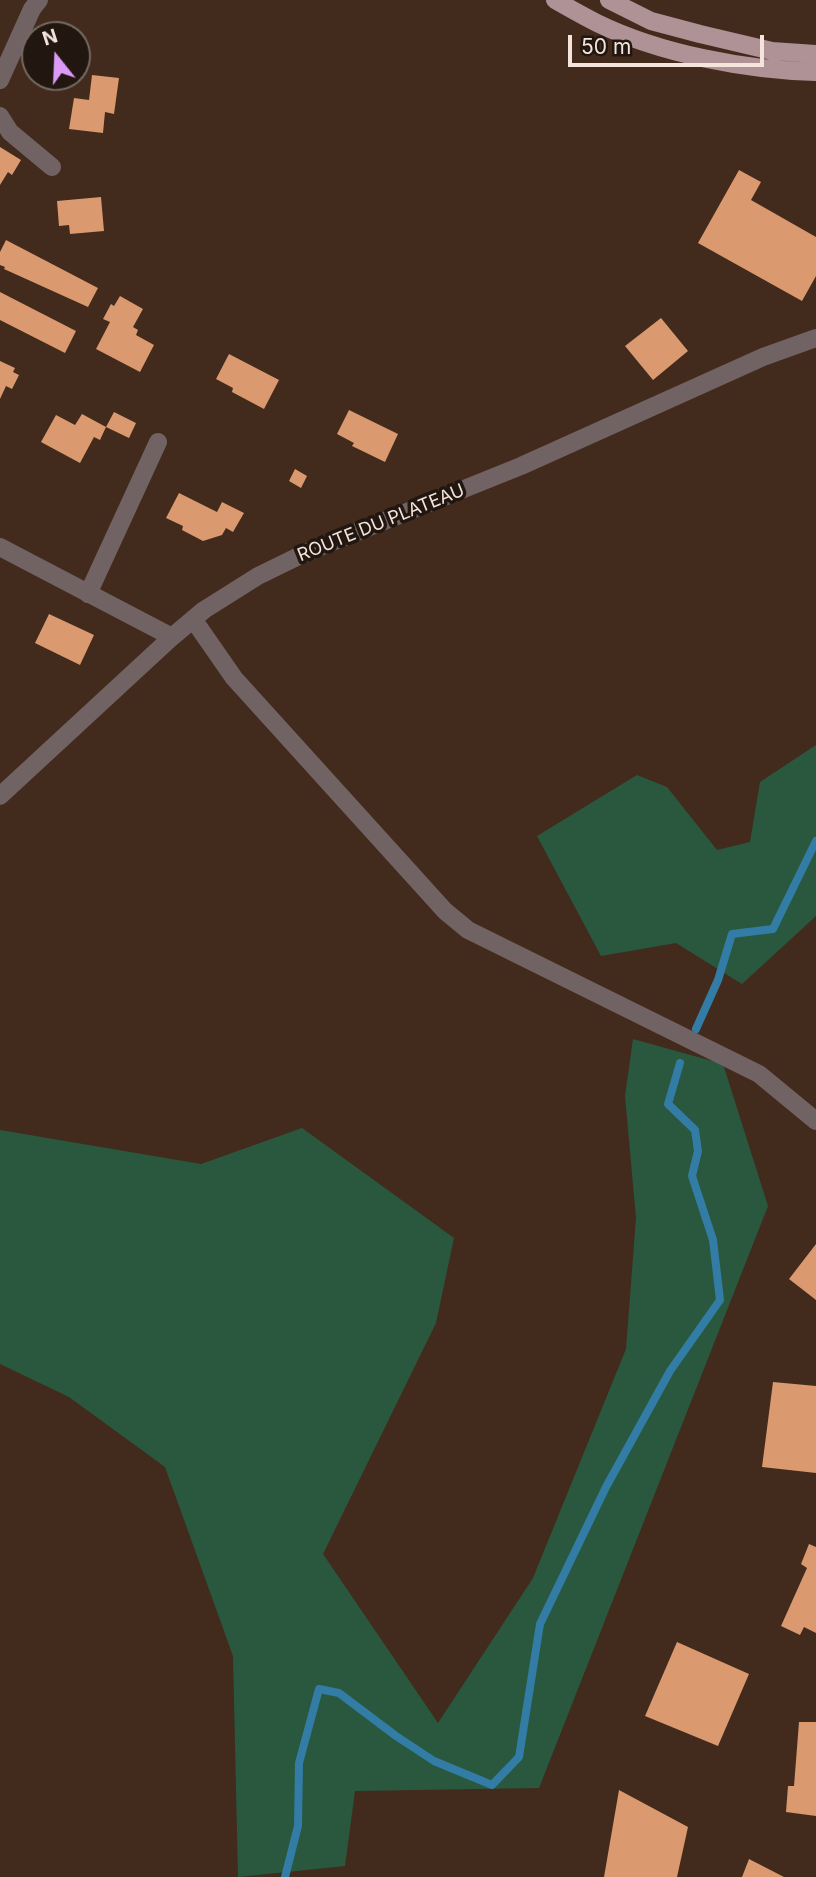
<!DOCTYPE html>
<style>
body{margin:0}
#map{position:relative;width:816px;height:1877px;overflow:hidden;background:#422b1c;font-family:Inter,sans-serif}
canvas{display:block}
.north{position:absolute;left:21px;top:21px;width:70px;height:70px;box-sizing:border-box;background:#211710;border:2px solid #756961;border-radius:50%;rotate:342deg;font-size:19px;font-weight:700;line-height:28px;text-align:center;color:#f4e4db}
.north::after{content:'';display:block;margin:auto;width:24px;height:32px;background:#da9af6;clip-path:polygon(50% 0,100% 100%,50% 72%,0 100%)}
.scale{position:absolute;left:568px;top:35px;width:196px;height:32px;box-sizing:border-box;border:4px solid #f4e4db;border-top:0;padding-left:9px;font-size:21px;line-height:24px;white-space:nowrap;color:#f4e4db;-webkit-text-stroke:5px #211710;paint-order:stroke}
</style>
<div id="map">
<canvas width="816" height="1877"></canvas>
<div class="north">N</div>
<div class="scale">50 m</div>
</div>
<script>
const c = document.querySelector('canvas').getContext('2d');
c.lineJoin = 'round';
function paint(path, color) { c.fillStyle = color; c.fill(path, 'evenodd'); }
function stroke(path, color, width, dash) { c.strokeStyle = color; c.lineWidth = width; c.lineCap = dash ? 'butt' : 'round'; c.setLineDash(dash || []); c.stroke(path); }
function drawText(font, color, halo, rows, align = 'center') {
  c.font = font + ' Inter,sans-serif'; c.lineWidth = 7; c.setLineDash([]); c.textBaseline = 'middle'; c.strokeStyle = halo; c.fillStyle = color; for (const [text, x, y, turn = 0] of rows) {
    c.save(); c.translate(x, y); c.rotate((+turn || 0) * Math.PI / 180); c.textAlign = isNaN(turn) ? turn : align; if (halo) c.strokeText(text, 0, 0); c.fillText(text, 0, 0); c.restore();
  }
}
paint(new Path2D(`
 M 816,745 L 816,916 L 742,984 L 676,943 L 601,956 L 537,836 L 637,775 L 667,787 L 717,850 L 750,842 L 760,782 Z
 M 633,1039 L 723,1064 L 768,1206 L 539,1788 L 355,1791 L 345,1866 L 238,1877 L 233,1656 L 165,1467 L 69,1397 L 0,1364 L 0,1130 L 201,1164 L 302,1128 L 454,1238 L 436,1323 L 323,1554 L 438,1723 L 533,1578 L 626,1349 L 636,1218 L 625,1096 Z`), '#29583e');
stroke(new Path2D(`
 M 696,1029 L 718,980 L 732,934 L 773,929 L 816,841
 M 285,1877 L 298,1826 L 299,1763 L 319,1689 L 339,1693 L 396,1736 L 434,1761 L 492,1785 L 519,1757 L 540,1624 L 606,1487 L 670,1371 L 720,1300 L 713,1240 L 692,1176 L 698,1151 L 695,1130 L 668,1104 L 680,1063`), '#327ca6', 8);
paint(new Path2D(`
 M 92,75 L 119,78 L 114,114 L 105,112 L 103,133 L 69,129 L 74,98 L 89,100 Z
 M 0,147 L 21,160 L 12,175 L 8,172 L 0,185 Z
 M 739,170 L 761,182 L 751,200 L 816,237 L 816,276 L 802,301 L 698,243 Z
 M 101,197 L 104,231 L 70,234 L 69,225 L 59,226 L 57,201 Z
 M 6,240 L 98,288 L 88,307 L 4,269 L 5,267 L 0,265 L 0,252 Z
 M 0,292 L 76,331 L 65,353 L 0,320 Z
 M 120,296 L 143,309 L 133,327 L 138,330 L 136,335 L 154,345 L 140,372 L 96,349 L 110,322 L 103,319 L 111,304 L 114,306 Z
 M 661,318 L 688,351 L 653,380 L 625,346 Z
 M 229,354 L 279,380 L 264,409 L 232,392 L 233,388 L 216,379 Z
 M 0,361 L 15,368 L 13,372 L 19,375 L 12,389 L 6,386 L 0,399 Z
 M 349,410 L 398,434 L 385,462 L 352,446 L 354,443 L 337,434 Z
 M 114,412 L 136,423 L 129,438 L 106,427 Z
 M 82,414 L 106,427 L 100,440 L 94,437 L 80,463 L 41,442 L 56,415 L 75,425 Z
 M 295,469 L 307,476 L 301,488 L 289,481 Z
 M 179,493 L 217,512 L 222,502 L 244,513 L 233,532 L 226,528 L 222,535 L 203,541 L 182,530 L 183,526 L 166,518 Z
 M 49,614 L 94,635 L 80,665 L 35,643 Z
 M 816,1244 L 816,1300 L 789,1279 Z
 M 773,1382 L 816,1386 L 816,1473 L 762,1467 Z
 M 809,1544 L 816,1547 L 816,1633 L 804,1627 L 800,1635 L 781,1626 L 807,1568 L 801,1564 Z
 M 677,1642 L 749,1674 L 718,1746 L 645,1716 Z
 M 799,1722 L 816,1722 L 816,1816 L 786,1812 L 788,1786 L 794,1786 Z
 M 619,1790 L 688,1827 L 677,1877 L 604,1877 Z
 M 749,1859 L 784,1877 L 742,1877 Z`), '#da996e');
stroke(new Path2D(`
 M 0,80 L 32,9 L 39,0
 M 0,116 L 10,132 L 52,167
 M 0,547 L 172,637
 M 88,594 L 158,442
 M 193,619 L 234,678 L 445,911 L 468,930 L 759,1074 L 816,1121
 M 0,796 L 172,637 L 204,610 L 258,576 L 305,553 L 521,466 L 763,357 L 816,338`), '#716264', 18);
stroke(new Path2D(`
 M 555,0 C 569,8 583,16 597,23 C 660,54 747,70 816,72
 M 609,0 L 651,21 L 700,34 L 772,51 L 816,54`), '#af9295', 18);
drawText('18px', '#f4e4db', '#211710', [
 ["ROUTE DU PLATEAU",381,523,-22]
]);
</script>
